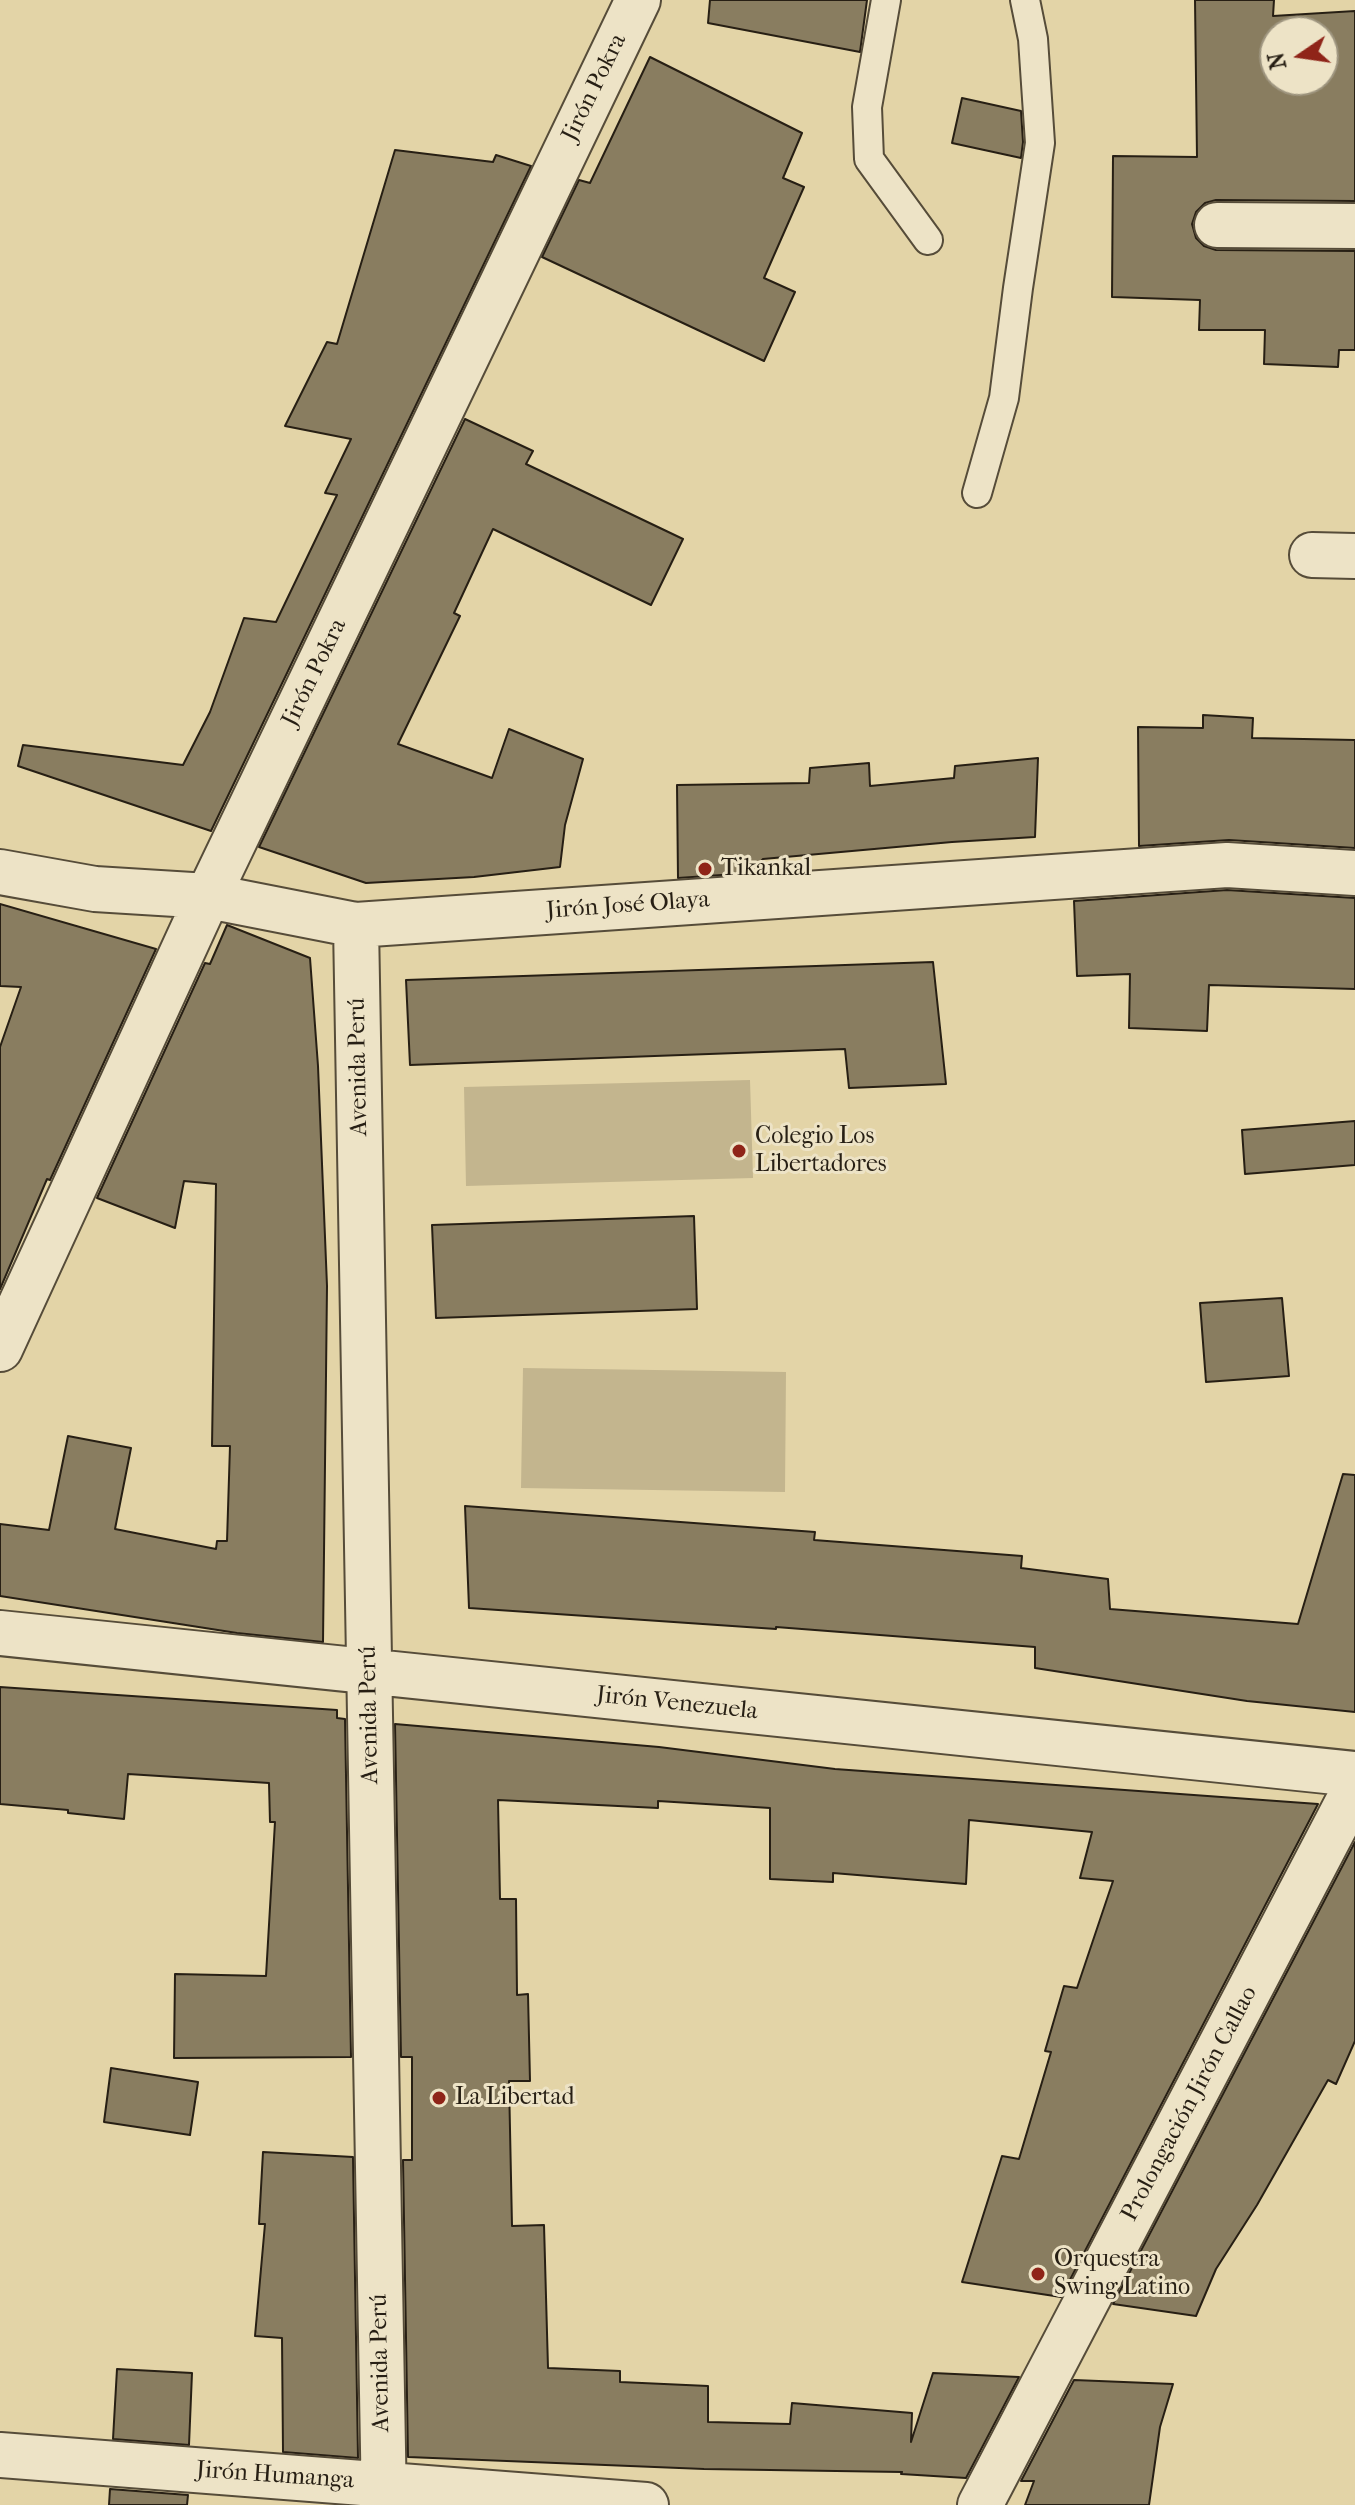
<!DOCTYPE html>
<meta charset="utf-8">
<style>
body{margin:0}
#map{position:relative;width:1355px;height:2505px;overflow:hidden;background:#e3d4a7;font-family:"IM FELL French Canon",serif}
canvas{display:block}
.north{position:absolute;left:1259px;top:16px;width:80px;height:80px;box-sizing:border-box;background:#ede3c6;border:2px solid #9e957f;border-radius:50%;rotate:257deg;font-size:22px;font-weight:700;line-height:32px;text-align:center;color:#271f14}
.north::after{content:'';display:block;margin:auto;width:28px;height:36px;background:#8f2418;clip-path:polygon(50% 0,100% 100%,50% 72%,0 100%)}
</style>
<div id="map">
<canvas width="1355" height="2505"></canvas>
<div class="north">N</div>
</div>
<script>
const c = document.querySelector('canvas').getContext('2d');
c.lineJoin = 'round';
function paint(path, color) { c.fillStyle = color; c.fill(path, 'evenodd'); }
function stroke(path, color, width, dash) { c.strokeStyle = color; c.lineWidth = width; c.lineCap = dash ? 'butt' : 'round'; c.setLineDash(dash || []); c.stroke(path); }
function drawText(font, color, halo, rows, align = 'center') {
  c.font = font + ' "IM FELL French Canon",serif'; c.lineWidth = 6; c.setLineDash([]); c.textBaseline = 'middle'; c.strokeStyle = halo; c.fillStyle = color; for (const [text, x, y, turn = 0] of rows) {
    c.save(); c.translate(x, y); c.rotate((+turn || 0) * Math.PI / 180); c.textAlign = isNaN(turn) ? turn : align; if (halo) c.strokeText(text, 0, 0); c.fillText(text, 0, 0); c.restore();
  }
}
paint(new Path2D(`
 M 750,1080 L 753,1178 L 466,1186 L 464,1087 Z
 M 523,1368 L 786,1372 L 785,1492 L 521,1488 Z`), '#c3b58e');
const building = new Path2D(`
 M 710,0 L 867,0 L 860,52 L 708,23 Z
 M 1195,0 L 1274,0 L 1273,16 L 1355,11 L 1355,201 L 1216,200 L 1205,203 L 1196,212 L 1192,224 L 1196,238 L 1204,246 L 1216,250 L 1355,251 L 1355,350 L 1339,350 L 1338,367 L 1264,364 L 1265,330 L 1199,330 L 1200,300 L 1112,297 L 1113,156 L 1197,157 ZM 1275,32 L 1323,32 L 1323,80 L 1275,80 Z
 M 650,57 L 802,133 L 783,178 L 804,187 L 764,278 L 795,292 L 764,361 L 542,257 L 579,180 L 590,183 Z
 M 962,98 L 1021,111 L 1023,142 L 1021,158 L 952,143 Z
 M 395,150 L 493,162 L 496,155 L 531,166 L 211,831 L 18,766 L 23,745 L 183,765 L 210,712 L 244,618 L 276,622 L 337,495 L 325,493 L 351,439 L 285,426 L 327,342 L 337,344 Z
 M 465,419 L 533,451 L 526,464 L 683,539 L 651,605 L 493,529 L 454,613 L 460,616 L 398,744 L 492,778 L 509,729 L 583,759 L 565,825 L 560,867 L 474,877 L 366,883 L 259,847 Z
 M 1203,715 L 1253,718 L 1252,738 L 1355,740 L 1355,848 L 1229,840 L 1139,846 L 1138,727 L 1203,728 Z
 M 1038,758 L 1035,837 L 952,842 L 763,859 L 751,873 L 678,878 L 677,785 L 809,783 L 810,768 L 869,763 L 870,786 L 954,778 L 955,766 Z
 M 1227,890 L 1355,898 L 1355,989 L 1209,985 L 1207,1031 L 1129,1028 L 1130,974 L 1077,976 L 1074,901 Z
 M 0,904 L 156,949 L 50,1180 L 47,1179 L 0,1289 L 0,1047 L 21,987 L 0,986 Z
 M 227,925 L 310,958 L 318,1066 L 327,1286 L 323,1642 L 237,1633 L 0,1596 L 0,1524 L 49,1530 L 68,1436 L 131,1448 L 115,1529 L 216,1549 L 217,1541 L 227,1541 L 230,1446 L 212,1446 L 216,1184 L 184,1181 L 175,1228 L 97,1198 L 205,963 L 210,964 Z
 M 933,962 L 946,1084 L 849,1088 L 845,1049 L 410,1065 L 406,980 Z
 M 1355,1121 L 1355,1165 L 1245,1174 L 1242,1130 Z
 M 694,1216 L 697,1309 L 436,1318 L 432,1225 Z
 M 1282,1298 L 1289,1376 L 1206,1382 L 1200,1303 Z
 M 1343,1474 L 1355,1475 L 1355,1712 L 1247,1701 L 1035,1668 L 1035,1647 L 776,1627 L 776,1629 L 469,1608 L 465,1506 L 815,1532 L 814,1540 L 1022,1556 L 1021,1568 L 1108,1579 L 1110,1609 L 1298,1624 Z
 M 0,1687 L 337,1710 L 337,1718 L 345,1719 L 351,2057 L 174,2058 L 175,1974 L 266,1976 L 275,1822 L 270,1822 L 269,1783 L 128,1774 L 124,1819 L 68,1813 L 68,1810 L 0,1804 Z
 M 395,1724 L 659,1747 L 835,1769 L 1318,1804 L 1061,2297 L 962,2282 L 1002,2156 L 1019,2159 L 1051,2052 L 1045,2051 L 1064,1986 L 1077,1988 L 1113,1881 L 1080,1878 L 1092,1832 L 969,1820 L 966,1884 L 833,1873 L 833,1882 L 770,1879 L 770,1808 L 658,1801 L 658,1808 L 498,1800 L 500,1899 L 516,1899 L 517,1995 L 528,1994 L 530,2081 L 509,2081 L 512,2226 L 544,2225 L 548,2368 L 620,2371 L 620,2382 L 708,2386 L 708,2422 L 790,2424 L 792,2403 L 912,2413 L 911,2442 L 933,2373 L 1019,2377 L 966,2478 L 901,2474 L 902,2472 L 704,2469 L 408,2457 L 403,2160 L 412,2160 L 412,2057 L 401,2057 Z
 M 1355,1842 L 1355,2041 L 1336,2084 L 1328,2080 L 1257,2205 L 1216,2269 L 1196,2316 L 1113,2304 Z
 M 111,2068 L 198,2082 L 190,2135 L 104,2122 Z
 M 263,2152 L 353,2157 L 358,2458 L 283,2452 L 282,2338 L 255,2336 L 265,2224 L 259,2224 Z
 M 117,2369 L 192,2373 L 189,2445 L 113,2439 Z
 M 1074,2380 L 1173,2384 L 1160,2427 L 1149,2505 L 1025,2505 L 1034,2481 L 1021,2481 Z
 M 110,2489 L 188,2495 L 187,2505 L 109,2505 Z`);
paint(building, '#897d60');
stroke(building, '#271f14', 2);
const lane = new Path2D(`
 M 886,0 L 867,107 L 869,159 L 928,240
 M 977,493 L 1004,398 L 1018,288 L 1040,143 L 1033,39 L 1025,0`);
const street = new Path2D(`
 M 1217,225 L 1355,226
 M 1312,555 L 1355,556
 M 0,872 L 95,889 L 208,896 L 356,925 L 1227,865 L 1355,873
 M 356,925 L 384,2505
 M 0,1349 L 208,896 L 638,0
 M 0,1633 L 1355,1774
 M 0,2455 L 646,2505
 M 980,2505 L 1355,1788`);
stroke(lane, '#564c39', 32);
stroke(street, '#564c39', 48);
stroke(lane, '#ede3c6', 28);
stroke(street, '#ede3c6', 44);
for (const [x, y, r, color] of [
 [705,869,8,"#8f2418"],
 [739,1151,8,"#8f2418"],
 [439,2098,8,"#8f2418"],
 [1038,2274,8,"#8f2418"]
]) { const dot = new Path2D(); dot.arc(x, y, r, 0, 2 * Math.PI); c.fillStyle = color; c.fill(dot); stroke(dot, '#ede3c6', 3); }
drawText('24px', '#271f14', '#ede3c6', [
 ["Jirón Pokra",595,88,-64],
 ["Jirón Pokra",315,673,-64],
 ["Jirón José Olaya",628,906,-4],
 ["Avenida Perú",359,1067,-91],
 ["Jirón Venezuela",677,1704,6],
 ["Avenida Perú",370,1715,-91],
 ["Prolongación Jirón Callao",1190,2104,-62],
 ["Avenida Perú",381,2363,-91],
 ["Jirón Humanga",275,2476,4]
]);
drawText('24px', '#271f14', '#ede3c6', [
 ["Tikankal",721,869],
 ["Colegio Los",755,1137],
 ["Libertadores",755,1165],
 ["La Libertad",455,2098],
 ["Orquestra",1054,2260],
 ["Swing Latino",1054,2288]
], 'left');
</script>
